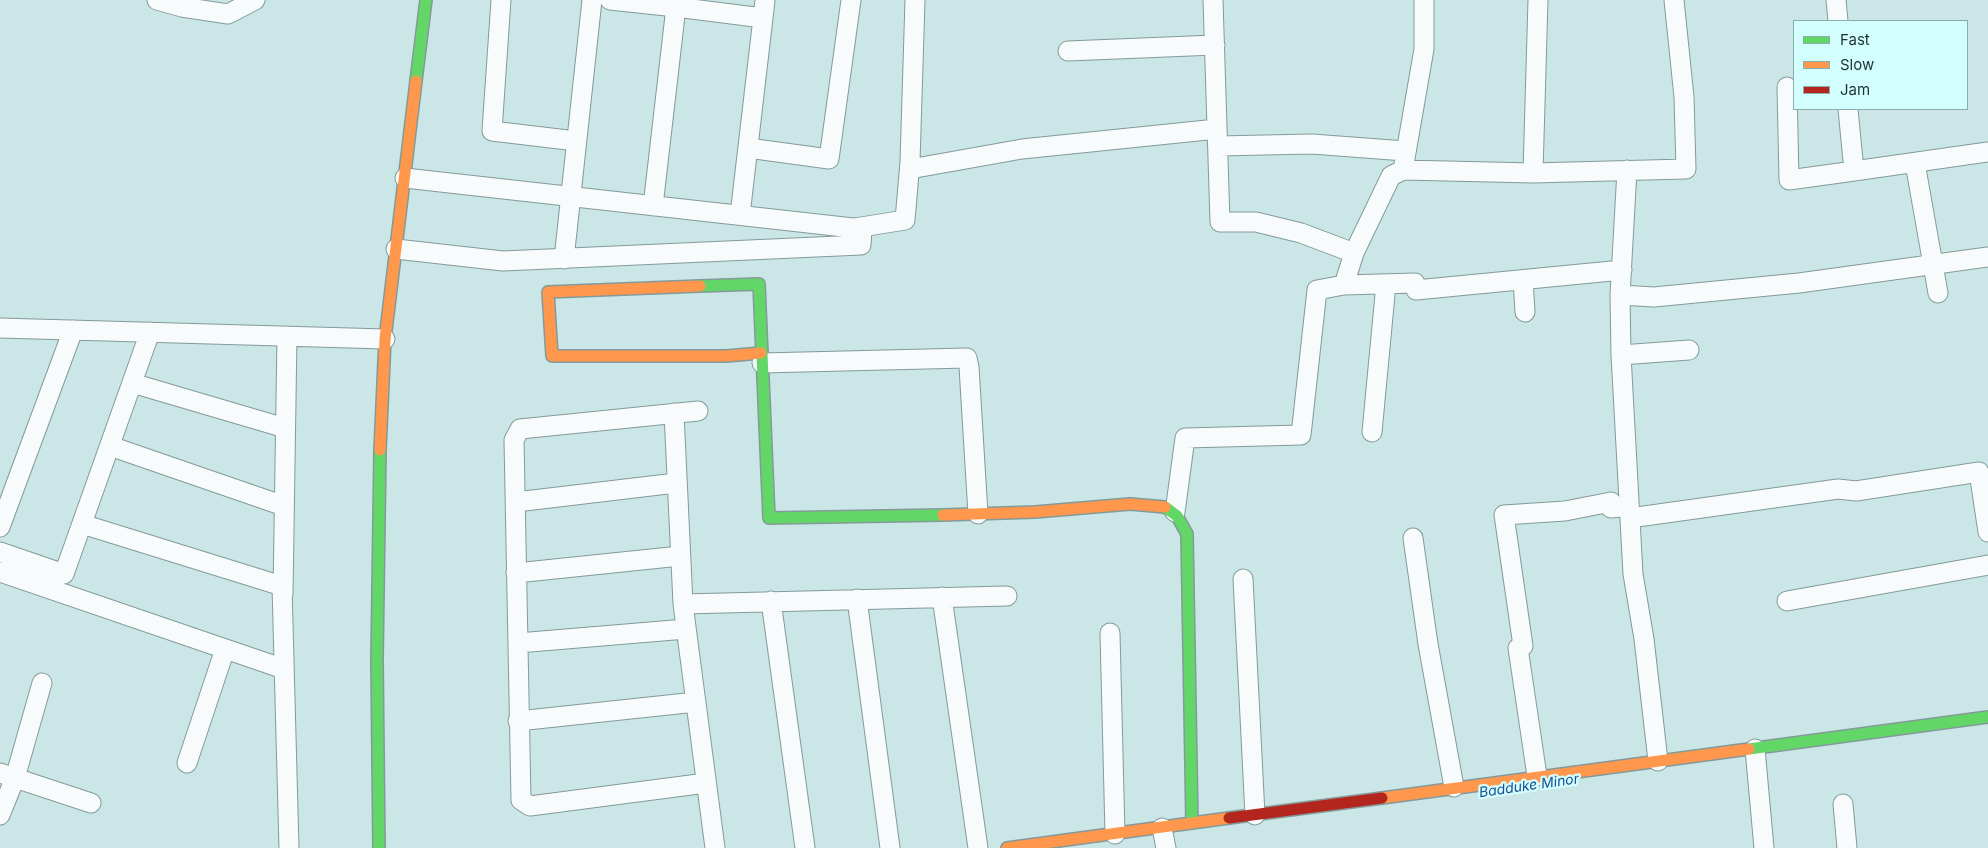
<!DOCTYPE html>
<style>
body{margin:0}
#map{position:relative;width:1988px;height:848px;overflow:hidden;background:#cae6e6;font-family:Inter,sans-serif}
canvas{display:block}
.legend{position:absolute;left:1793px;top:20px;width:175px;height:90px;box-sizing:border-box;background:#d3fefe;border:1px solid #8aacac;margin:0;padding:6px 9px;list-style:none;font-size:15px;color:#1c3232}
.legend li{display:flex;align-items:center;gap:10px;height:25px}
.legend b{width:25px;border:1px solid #8aacac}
</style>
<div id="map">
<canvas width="1988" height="848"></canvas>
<ul class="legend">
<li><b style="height:6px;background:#63d668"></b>Fast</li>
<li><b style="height:6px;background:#ff974d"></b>Slow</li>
<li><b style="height:6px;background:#b3261e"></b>Jam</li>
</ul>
</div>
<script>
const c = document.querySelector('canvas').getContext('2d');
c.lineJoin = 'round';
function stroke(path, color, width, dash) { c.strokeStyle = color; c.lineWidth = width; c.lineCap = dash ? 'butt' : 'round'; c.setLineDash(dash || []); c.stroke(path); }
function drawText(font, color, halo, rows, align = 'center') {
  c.font = font + ' Inter,sans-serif'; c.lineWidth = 4.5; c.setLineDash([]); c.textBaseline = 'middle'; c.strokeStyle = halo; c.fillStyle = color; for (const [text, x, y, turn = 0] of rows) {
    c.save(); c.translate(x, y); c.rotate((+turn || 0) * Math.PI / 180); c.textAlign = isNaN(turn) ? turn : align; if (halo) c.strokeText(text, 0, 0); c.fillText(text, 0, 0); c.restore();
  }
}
const street = new Path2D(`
 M 157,0 L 182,7 L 228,14 L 255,0
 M 501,0 L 492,131 L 576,141
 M 610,0 L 676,7 L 653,206
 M 1213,0 L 1220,222 L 1256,222 L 1301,233 L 1354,253 L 1391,176 L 1403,170 L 1424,49 L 1424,0
 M 1836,0 L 1838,21
 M 676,7 L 763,18 L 740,215
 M 763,18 L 765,0
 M 1068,51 L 1215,45
 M 1787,87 L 1789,180 L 1854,171
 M 1848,109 L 1854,171 L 1988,152
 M 1218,146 L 1312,144 L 1405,151
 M 748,148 L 829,159 L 851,0
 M 1915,163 L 1938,293
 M 910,169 L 1022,149 L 1217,129
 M 1403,170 L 1533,173 L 1538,0
 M 1627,170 L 1620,295 L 1654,297 L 1799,283 L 1988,257
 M 1533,173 L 1686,169 L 1684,97 L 1674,0
 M 855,228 L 905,220 L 910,162 L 915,0
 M 396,249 L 503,261 L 861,245 L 862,229 L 405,178
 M 1354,253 L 1344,285 L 1415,283 L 1416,290 L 1622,270
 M 564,259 L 592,0
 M 1523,280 L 1525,312
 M 1620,295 L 1621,355 L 1689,350
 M 0,328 L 385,339
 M 1621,355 L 1633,574 L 1644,639 L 1658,761
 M 762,363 L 967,358 L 969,367 L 978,514
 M 132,383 L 285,428
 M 698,411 L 520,429 L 514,440 L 521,800 L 530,806 L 706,783
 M 674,413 L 683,604 L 715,848
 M 1372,432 L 1386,284
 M 110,446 L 284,506
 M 516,502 L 676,483
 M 1175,512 L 1185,438 L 1301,435 L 1317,290 L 1344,285
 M 1630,518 L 1838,489 L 1856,491 L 1979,472 L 1988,532
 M 82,524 L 282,586 L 289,848
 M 0,527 L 73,330
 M 1413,538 L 1428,644 L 1454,787
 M 0,552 L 64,574 L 150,332
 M 0,572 L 284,669
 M 516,573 L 680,556
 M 1243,579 L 1255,815
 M 283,594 L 287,336
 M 942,597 L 978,848
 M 857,599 L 890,848
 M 771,601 L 805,848
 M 1787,601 L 1988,565
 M 683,604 L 1007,596
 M 1110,633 L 1115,834
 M 518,643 L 686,629
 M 518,721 L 696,702
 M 1755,749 L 1764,848
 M 187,763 L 225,649
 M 0,773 L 91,803
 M 1537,776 L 1518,648 L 1523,646 L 1504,515 L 1565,511 L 1611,502 L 1611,508 L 1629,506
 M 1843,804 L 1847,848
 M 0,815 L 15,778 L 42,683
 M 1162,828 L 1166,848`);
const fast = new Path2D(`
 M 416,81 L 426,0
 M 700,286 L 759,284 L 769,518 L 943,515
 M 1165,507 L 1177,516 L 1187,534 L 1192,823
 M 1749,749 L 1988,717
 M 379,848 L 377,660 L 380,450`);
const slow = new Path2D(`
 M 700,286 L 548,292 L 552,356 L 726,356 L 761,353
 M 380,450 L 385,339 L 416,81
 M 943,515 L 1035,512 L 1130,504 L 1165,507
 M 1382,798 L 1749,749
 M 1007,848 L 1229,818`);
const jam = new Path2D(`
 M 1229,818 L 1382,798`);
stroke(street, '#849a9a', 21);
stroke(fast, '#849a9a', 14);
stroke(slow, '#849a9a', 14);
stroke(jam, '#849a9a', 14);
stroke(street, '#f7fbfb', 19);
stroke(fast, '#63d668', 11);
stroke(slow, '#ff974d', 11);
stroke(jam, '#b3261e', 11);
drawText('italic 14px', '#194e93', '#d3fefe', [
 ["Badduke Minor",1529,786,-8]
]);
</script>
